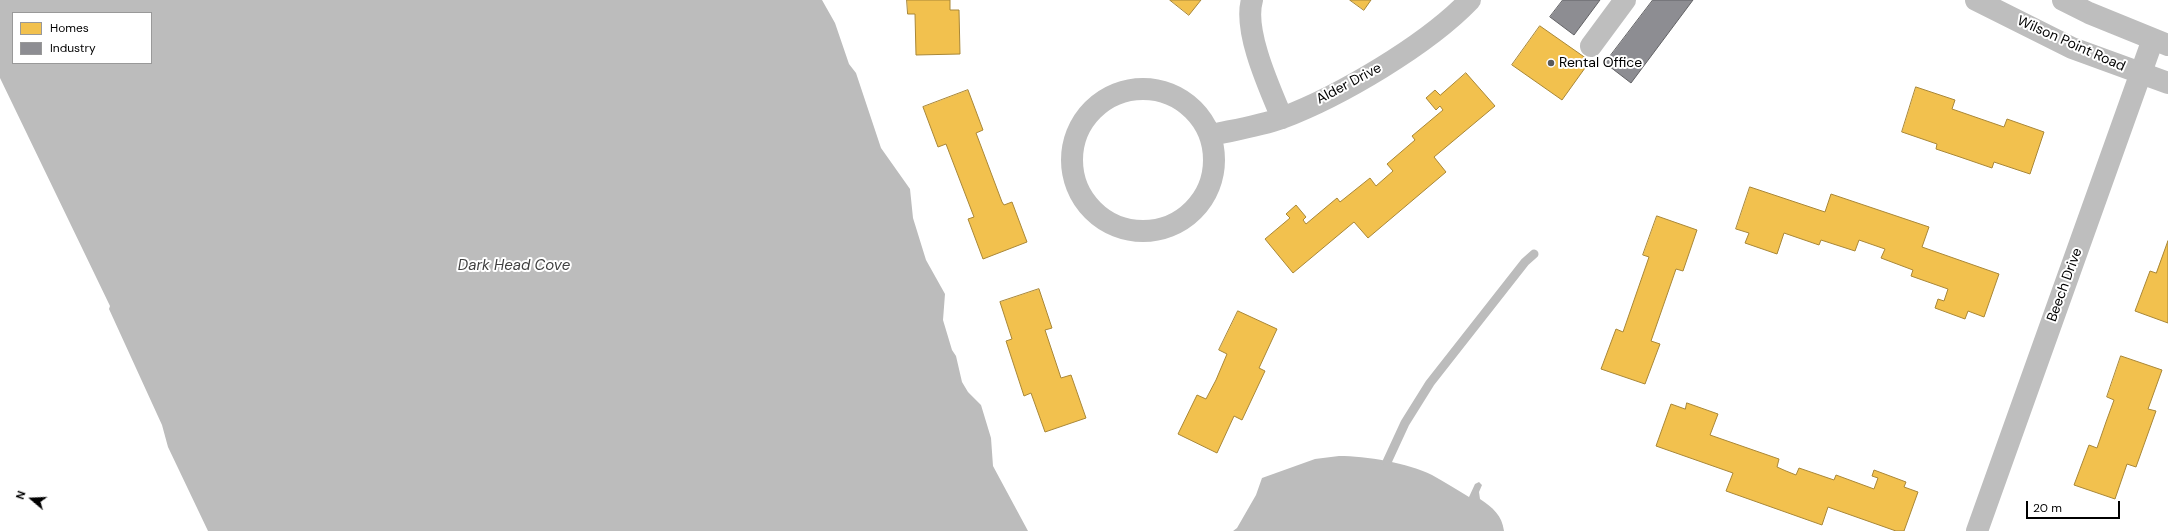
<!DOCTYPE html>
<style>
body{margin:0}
#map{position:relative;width:2168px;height:531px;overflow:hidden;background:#fff;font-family:"DM Sans",sans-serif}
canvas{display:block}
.legend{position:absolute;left:12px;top:12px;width:140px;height:52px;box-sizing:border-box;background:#fff;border:1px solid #999;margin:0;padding:5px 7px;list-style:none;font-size:12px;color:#000}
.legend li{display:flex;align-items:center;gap:8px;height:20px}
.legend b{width:20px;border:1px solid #999}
.north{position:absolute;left:12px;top:479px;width:40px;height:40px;-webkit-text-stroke:3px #fff;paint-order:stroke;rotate:289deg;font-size:11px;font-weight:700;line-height:16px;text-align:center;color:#000}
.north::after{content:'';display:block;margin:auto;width:14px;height:18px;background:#000;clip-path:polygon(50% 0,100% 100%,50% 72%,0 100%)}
.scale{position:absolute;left:2026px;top:501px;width:94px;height:18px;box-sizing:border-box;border:2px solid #000;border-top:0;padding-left:5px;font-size:12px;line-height:14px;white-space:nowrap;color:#000;-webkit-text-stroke:3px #fff;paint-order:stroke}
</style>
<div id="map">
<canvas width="2168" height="531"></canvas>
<ul class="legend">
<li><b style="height:11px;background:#f2c14e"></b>Homes</li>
<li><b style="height:11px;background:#8d8d92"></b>Industry</li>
</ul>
<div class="north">N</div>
<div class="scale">20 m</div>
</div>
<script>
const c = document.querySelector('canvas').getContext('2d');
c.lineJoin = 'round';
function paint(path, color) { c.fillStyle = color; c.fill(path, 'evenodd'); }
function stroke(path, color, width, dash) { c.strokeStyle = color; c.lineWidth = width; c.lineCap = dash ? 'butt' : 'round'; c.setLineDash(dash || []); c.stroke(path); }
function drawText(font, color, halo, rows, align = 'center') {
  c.font = font + ' "DM Sans",sans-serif'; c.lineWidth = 4; c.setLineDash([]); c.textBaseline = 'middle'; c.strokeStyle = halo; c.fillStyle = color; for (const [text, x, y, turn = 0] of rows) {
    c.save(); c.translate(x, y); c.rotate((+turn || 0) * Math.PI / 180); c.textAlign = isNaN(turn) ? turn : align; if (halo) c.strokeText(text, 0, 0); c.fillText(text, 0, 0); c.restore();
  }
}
paint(new Path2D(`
 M 0,0 L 822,0 L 835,23 L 849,64 L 856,73 L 881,148 L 910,189 L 913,218 L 926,260 L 945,294 L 943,320 L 952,350 L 956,356 L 962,382 L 968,392 L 981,405 L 991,438 L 993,466 L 1028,531 L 208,531 L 168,447 L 162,425 L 109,309 L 110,306 L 0,78 ZM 13,13 L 151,13 L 151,63 L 13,63 Z
 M 1339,456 C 1366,456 1408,463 1432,475 C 1445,482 1457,490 1469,497 L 1475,484 L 1479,482 L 1482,485 L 1479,492 L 1480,499 C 1493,508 1502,515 1504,531 L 1233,531 L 1237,528 L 1256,495 L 1262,478 L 1315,459 Z`), '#bcbcbc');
const homes = new Path2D(`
 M 907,0 L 950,0 L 950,10 L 959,10 L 960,54 L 916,55 L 915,14 L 908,14 Z
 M 1170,0 L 1201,0 L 1189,15 Z
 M 1350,0 L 1371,0 L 1364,10 Z
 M 1540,26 L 1590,61 L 1562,100 L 1512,65 Z
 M 1466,73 L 1495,106 L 1434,157 L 1446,172 L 1368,238 L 1354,222 L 1293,273 L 1265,239 L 1290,218 L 1286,214 L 1296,205 L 1306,217 L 1303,220 L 1306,224 L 1337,198 L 1340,202 L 1370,178 L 1376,186 L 1393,171 L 1387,164 L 1415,140 L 1412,136 L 1443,110 L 1440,106 L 1436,110 L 1426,98 L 1435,90 L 1440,95 Z
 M 1916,87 L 1955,100 L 1952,109 L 2004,127 L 2007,119 L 2044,132 L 2030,174 L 1994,162 L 1992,168 L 1960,157 L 1936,149 L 1937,144 L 1902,132 Z
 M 968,90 L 983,130 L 976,133 L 1002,202 L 1004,205 L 1012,202 L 1027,242 L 983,259 L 968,219 L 974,217 L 946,144 L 938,147 L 923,107 Z
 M 1750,187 L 1825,212 L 1831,194 L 1929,227 L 1922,247 L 1999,274 L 1984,317 L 1968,311 L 1965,319 L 1935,308 L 1938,299 L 1944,301 L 1948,289 L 1911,276 L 1913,270 L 1881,258 L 1885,249 L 1859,240 L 1855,251 L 1821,240 L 1819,245 L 1784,233 L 1777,254 L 1745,243 L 1749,233 L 1736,229 Z
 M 1657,216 L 1697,230 L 1683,271 L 1676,269 L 1651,341 L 1660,344 L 1645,384 L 1601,369 L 1616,329 L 1623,332 L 1649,257 L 1643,255 Z
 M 2168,241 L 2168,323 L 2135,311 L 2150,271 L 2156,273 Z
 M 1039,289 L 1052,328 L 1045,330 L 1061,378 L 1071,375 L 1086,418 L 1045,432 L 1031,393 L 1024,396 L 1006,341 L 1012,339 L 1000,302 Z
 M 1238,311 L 1277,329 L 1259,368 L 1265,371 L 1242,420 L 1234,416 L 1217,453 L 1178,434 L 1197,395 L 1206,399 L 1216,380 L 1227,354 L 1219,350 Z
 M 2121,356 L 2162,370 L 2148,409 L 2156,411 L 2136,467 L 2127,464 L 2115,499 L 2074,485 L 2089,445 L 2097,448 L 2106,422 L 2114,400 L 2107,397 Z
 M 1687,403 L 1718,414 L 1710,435 L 1779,459 L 1777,467 L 1786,471 L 1796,475 L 1799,468 L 1834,480 L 1836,475 L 1874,489 L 1878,478 L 1872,476 L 1874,470 L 1906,482 L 1904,487 L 1918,492 L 1904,531 L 1896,531 L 1828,507 L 1822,525 L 1726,491 L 1733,473 L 1656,446 L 1671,404 L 1685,409 Z`);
paint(homes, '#f2c14e');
stroke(homes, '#a98737', 1);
const industry = new Path2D(`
 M 1563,0 L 1600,0 L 1574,35 L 1550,17 Z
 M 1653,0 L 1693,0 L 1631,83 L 1605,63 Z`);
paint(industry, '#8d8d92');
stroke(industry, '#636366', 1);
stroke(new Path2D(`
 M 1387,462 L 1405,423 L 1430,383 L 1525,262 L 1534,254`), '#bcbcbc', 9);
stroke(new Path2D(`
 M 1252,0 C 1243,31 1270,89 1282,118
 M 1976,0 L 2072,48 L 2168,83
 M 2063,0 L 2089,13 L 2168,45
 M 1591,46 L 1625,0
 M1072 160a71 71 0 1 1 142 0a71 71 0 1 1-142 0Z
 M 1211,135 C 1234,130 1260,126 1282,118 C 1340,96 1427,45 1470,0
 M 1977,531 L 2153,39`), '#bebebe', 22);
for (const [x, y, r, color] of [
 [1551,63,4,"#595959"]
]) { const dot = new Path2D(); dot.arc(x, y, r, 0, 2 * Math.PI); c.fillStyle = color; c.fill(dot); stroke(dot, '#fff', 1.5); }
drawText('14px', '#000', '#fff', [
 ["Wilson Point Road",2071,44,24],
 ["Alder Drive",1349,84,-28],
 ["Beech Drive",2065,285,-70]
]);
drawText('14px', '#000', '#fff', [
 ["Rental Office",1559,63]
], 'left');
drawText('italic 15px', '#404040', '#fff', [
 ["Dark Head Cove",514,266]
]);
</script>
